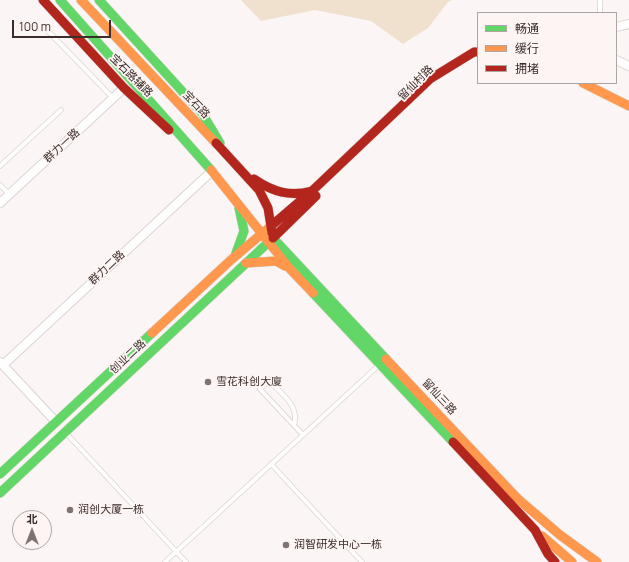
<!DOCTYPE html>
<meta charset="utf-8">
<style>
body{margin:0}
#map{position:relative;width:629px;height:562px;overflow:hidden;background:#fbf6f5;font-family:Manrope,"Noto Sans SC",sans-serif}
canvas{display:block}
.legend{position:absolute;left:477px;top:12px;width:140px;height:72px;box-sizing:border-box;background:#fdf5f3;border:1px solid #b0a5a3;margin:0;padding:5px 7px;list-style:none;font-size:12px;color:#3c2d2b}
.legend li{display:flex;align-items:center;gap:8px;height:20px}
.legend b{width:20px;border:1px solid #b0a5a3}
.north{position:absolute;left:12px;top:510px;width:40px;height:40px;box-sizing:border-box;background:#fdf5f3;border:1px solid #b0a5a3;border-radius:50%;rotate:0deg;font-size:11px;font-weight:700;line-height:16px;text-align:center;color:#3c2d2b}
.north::after{content:'';display:block;margin:auto;width:14px;height:18px;background:#7f7372;clip-path:polygon(50% 0,100% 100%,50% 72%,0 100%)}
.scale{position:absolute;left:12px;top:20px;width:99px;height:18px;box-sizing:border-box;border:2px solid #3c2d2b;border-top:0;padding-left:5px;font-size:12px;line-height:14px;white-space:nowrap;color:#3c2d2b;-webkit-text-stroke:3px #fdf5f3;paint-order:stroke}
</style>
<div id="map">
<canvas width="629" height="562"></canvas>
<ul class="legend">
<li><b style="height:5px;background:#63d668"></b>畅通</li>
<li><b style="height:5px;background:#ff974d"></b>缓行</li>
<li><b style="height:5px;background:#b3261e"></b>拥堵</li>
</ul>
<div class="north">北</div>
<div class="scale">100 m</div>
</div>
<script>
const c = document.querySelector('canvas').getContext('2d');
c.lineJoin = 'round';
function paint(path, color) { c.fillStyle = color; c.fill(path, 'evenodd'); }
function stroke(path, color, width, dash) { c.strokeStyle = color; c.lineWidth = width; c.lineCap = dash ? 'butt' : 'round'; c.setLineDash(dash || []); c.stroke(path); }
function drawText(font, color, halo, rows, align = 'center') {
  c.font = font + ' Manrope,"Noto Sans SC",sans-serif'; c.lineWidth = 3.5; c.setLineDash([]); c.textBaseline = 'middle'; c.strokeStyle = halo; c.fillStyle = color; for (const [text, x, y, turn = 0] of rows) {
    c.save(); c.translate(x, y); c.rotate((+turn || 0) * Math.PI / 180); c.textAlign = isNaN(turn) ? turn : align; if (halo) c.strokeText(text, 0, 0); c.fillText(text, 0, 0); c.restore();
  }
}
paint(new Path2D(`
 M 241,0 L 452,0 L 448,2 L 428,28 L 403,44 L 371,21 L 315,10 L 261,21 Z`), '#efe1cd');
const lane = new Path2D(`
 M 600,0 L 600,13
 M 47,30 L 113,98
 M 0,166 L 61,110
 M 0,185 L 9,194
 M 294,425 C 300,406 281,393 269,381 L 260,389 L 303,435
 M 66,433 L 186,562
 M 271,464 L 362,562
 M 165,562 L 378,366`);
const street = new Path2D(`
 M 616,27 L 629,24
 M 616,60 L 629,66
 M 0,203 L 124,88
 M 0,362 L 56,422
 M 3,365 L 212,171`);
const fast = new Path2D(`
 M 60,0 L 211,170
 M 99,0 L 202,113 L 220,143
 M 273,238 L 386,359
 M 236,253 L 244,231 L 239,208
 M 313,293 L 453,442
 M 0,474 L 152,333
 M 0,493 L 273,238`);
const slow = new Path2D(`
 M 81,0 L 216,143
 M 583,83 L 629,106
 M 211,170 L 290,269 L 313,293
 M 246,263 L 276,261 L 285,266
 M 152,333 L 232,259 L 271,226
 M 386,359 L 518,499 L 560,535 L 597,562
 M 542,536 L 572,562`);
const jam = new Path2D(`
 M 43,0 L 124,88 L 169,130
 M 216,143 L 259,190 L 268,208 L 272,233
 M 254,179 C 273,192 290,197 312,191
 M 271,226 L 312,191 L 430,79 L 474,52 L 478,52
 M 273,238 L 316,196
 M 453,442 L 535,530 L 548,554 L 555,562`);
stroke(lane, '#ddd3d1', 5.5);
stroke(street, '#ddd3d1', 10);
stroke(fast, '#ddd3d1', 10);
stroke(slow, '#ddd3d1', 10);
stroke(jam, '#ddd3d1', 10);
stroke(lane, '#fefefe', 4);
stroke(street, '#fefefe', 8);
stroke(fast, '#63d668', 9);
stroke(slow, '#ff974d', 9);
stroke(jam, '#b3261e', 9);
for (const [x, y, r, color] of [
 [208,382,4,"#7f7372"],
 [70,510,4,"#7f7372"],
 [286,545,4,"#7f7372"]
]) { const dot = new Path2D(); dot.arc(x, y, r, 0, 2 * Math.PI); c.fillStyle = color; c.fill(dot); stroke(dot, '#fdf5f3', 1.5); }
drawText('11px', '#3c2d2b', '#fdf5f3', [
 ["宝石路辅路",131,76,45],
 ["留仙村路",416,83,-45],
 ["宝石路",196,105,46],
 ["群力一路",62,146,-43],
 ["群力二路",107,268,-43],
 ["创业二路",128,357,-43],
 ["留仙三路",439,397,47]
]);
drawText('11px', '#3c2d2b', '#fdf5f3', [
 ["雪花科创大廈",216,382],
 ["润创大厦一栋",78,510],
 ["润智研发中心一栋",294,545]
], 'left');
</script>
